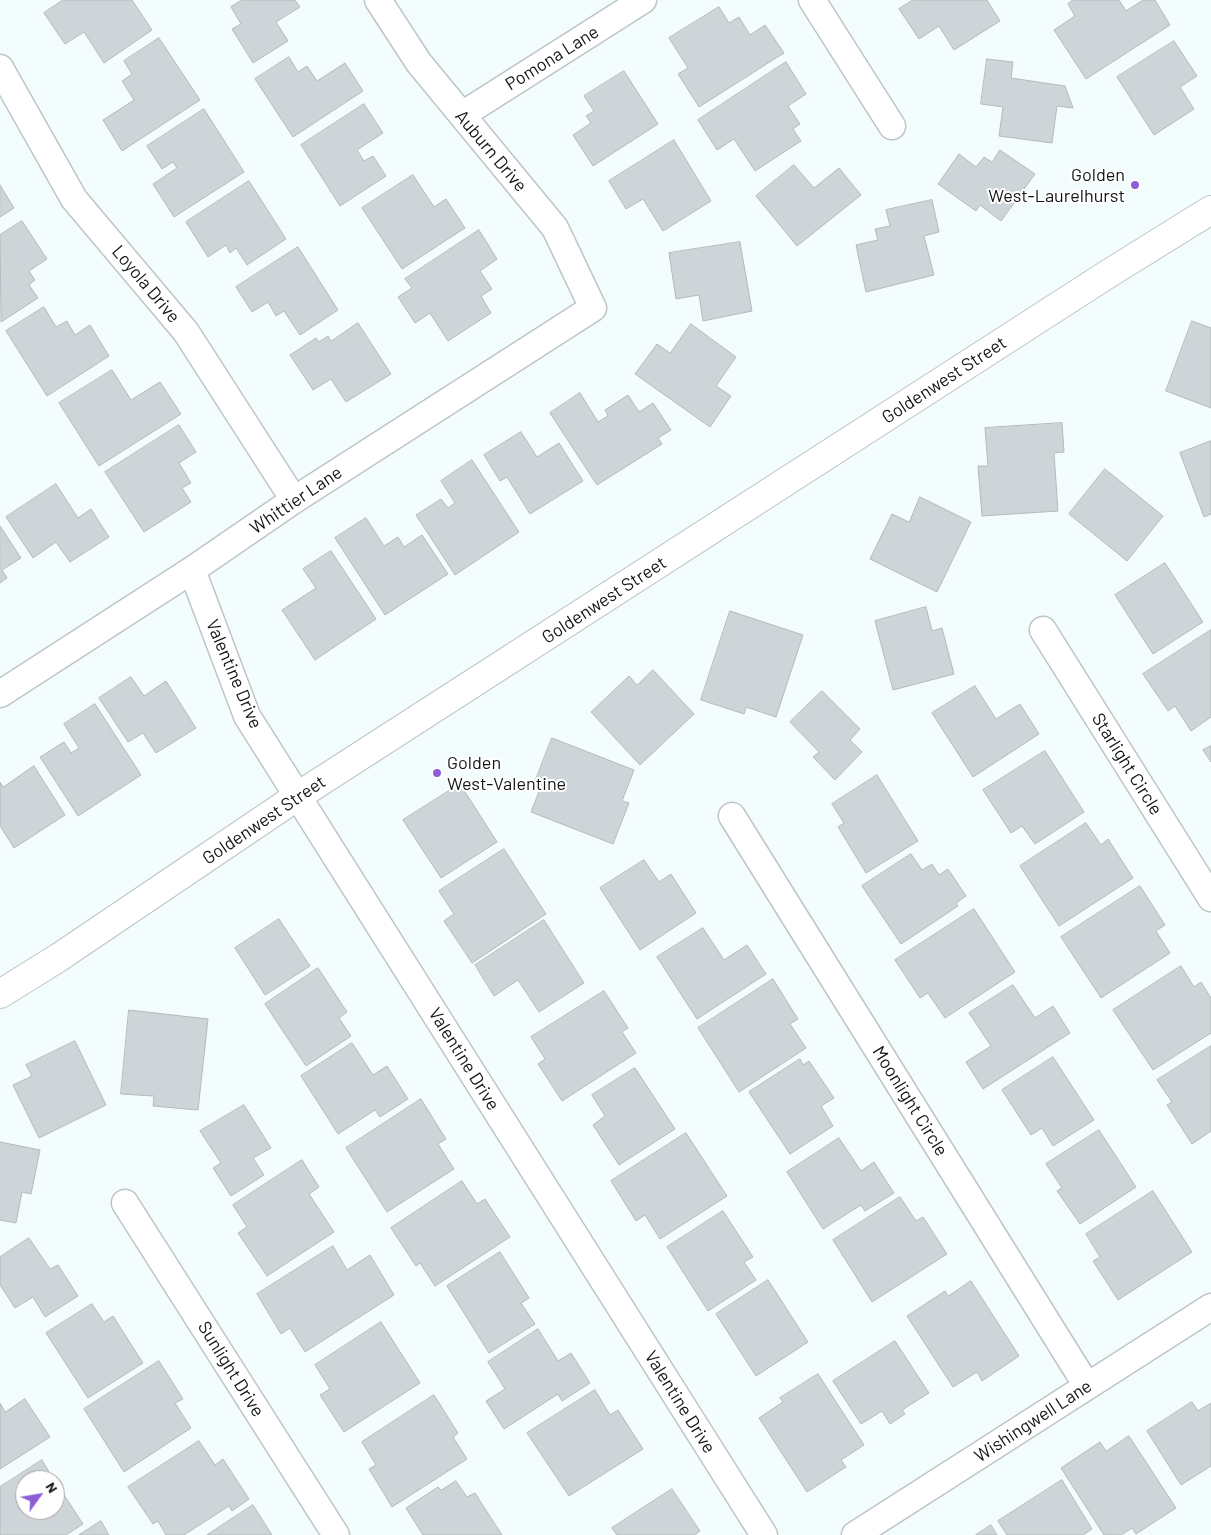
<!DOCTYPE html>
<style>
body{margin:0}
#map{position:relative;width:1211px;height:1535px;overflow:hidden;background:#f4fdfd;font-family:Barlow,sans-serif}
canvas{display:block}
.north{position:absolute;left:15px;top:1470px;width:50px;height:50px;box-sizing:border-box;background:#fff;border:1px solid #a1a2a2;border-radius:50%;rotate:58deg;font-size:14px;font-weight:700;line-height:20px;text-align:center;color:#131616}
.north::after{content:'';display:block;margin:auto;width:18px;height:22px;background:#8d5ed7;clip-path:polygon(50% 0,100% 100%,50% 72%,0 100%)}
</style>
<div id="map">
<canvas width="1211" height="1535"></canvas>
<div class="north">N</div>
</div>
<script>
const c = document.querySelector('canvas').getContext('2d');
c.lineJoin = 'round';
function paint(path, color) { c.fillStyle = color; c.fill(path, 'evenodd'); }
function stroke(path, color, width, dash) { c.strokeStyle = color; c.lineWidth = width; c.lineCap = dash ? 'butt' : 'round'; c.setLineDash(dash || []); c.stroke(path); }
function drawText(font, color, halo, rows, align = 'center') {
  c.font = font + ' Barlow,sans-serif'; c.lineWidth = 4; c.setLineDash([]); c.textBaseline = 'middle'; c.strokeStyle = halo; c.fillStyle = color; for (const [text, x, y, turn = 0] of rows) {
    c.save(); c.translate(x, y); c.rotate((+turn || 0) * Math.PI / 180); c.textAlign = isNaN(turn) ? turn : align; if (halo) c.strokeText(text, 0, 0); c.fillText(text, 0, 0); c.restore();
  }
}
const building = new Path2D(`
 M 63,0 L 132,0 L 152,30 L 104,63 L 84,32 L 65,44 L 44,13 Z
 M 242,0 L 295,0 L 300,7 L 276,22 L 288,41 L 253,63 L 232,29 L 241,24 L 231,7 Z
 M 913,0 L 987,0 L 1000,21 L 954,50 L 939,26 L 919,39 L 899,9 Z
 M 1073,0 L 1119,0 L 1126,11 L 1143,0 L 1155,0 L 1170,25 L 1086,79 L 1054,30 L 1075,16 L 1068,4 Z
 M 719,7 L 729,23 L 739,17 L 750,35 L 765,25 L 784,53 L 699,107 L 678,74 L 688,68 L 669,38 Z
 M 159,38 L 200,100 L 122,151 L 103,120 L 134,100 L 122,81 L 132,74 L 124,61 Z
 M 1174,41 L 1197,76 L 1180,87 L 1194,109 L 1154,135 L 1117,77 Z
 M 289,57 L 298,72 L 307,66 L 317,81 L 345,63 L 363,91 L 293,137 L 255,79 Z
 M 987,59 L 1013,62 L 1011,78 L 1065,86 L 1073,108 L 1057,106 L 1052,143 L 999,136 L 1003,107 L 981,104 Z
 M 786,62 L 806,94 L 788,106 L 800,124 L 793,129 L 801,141 L 755,171 L 734,139 L 717,150 L 698,120 Z
 M 624,71 L 658,124 L 593,166 L 573,135 L 591,123 L 586,116 L 594,111 L 584,96 Z
 M 364,104 L 383,133 L 357,150 L 364,161 L 373,156 L 386,176 L 340,206 L 301,145 Z
 M 204,109 L 244,172 L 174,217 L 153,184 L 177,168 L 173,162 L 162,169 L 147,146 Z
 M 674,140 L 711,201 L 663,231 L 643,199 L 626,209 L 609,181 Z
 M 1000,150 L 1035,174 L 1001,221 L 980,205 L 976,211 L 938,184 L 959,154 L 976,167 L 984,157 L 992,162 Z
 M 794,165 L 814,188 L 839,168 L 861,195 L 797,246 L 756,196 Z
 M 413,175 L 434,207 L 446,199 L 465,228 L 402,269 L 362,208 Z
 M 249,181 L 286,239 L 247,265 L 236,248 L 230,253 L 226,245 L 208,257 L 186,222 Z
 M 0,185 L 14,208 L 0,217 Z
 M 932,200 L 939,232 L 924,236 L 934,275 L 866,292 L 856,245 L 878,240 L 875,229 L 890,226 L 886,210 Z
 M 22,221 L 47,259 L 29,271 L 35,280 L 29,285 L 38,298 L 1,322 L 0,235 Z
 M 479,230 L 497,259 L 480,271 L 492,289 L 481,296 L 491,313 L 448,341 L 430,313 L 415,323 L 398,297 L 412,288 L 405,279 Z
 M 740,242 L 752,311 L 703,321 L 699,295 L 676,299 L 669,253 Z
 M 298,247 L 338,310 L 300,335 L 284,311 L 276,316 L 268,302 L 252,312 L 236,287 Z
 M 44,307 L 56,327 L 67,321 L 75,335 L 90,325 L 109,356 L 47,396 L 6,331 Z
 M 1192,321 L 1211,328 L 1211,408 L 1166,391 Z
 M 358,323 L 391,374 L 346,402 L 331,379 L 313,390 L 290,355 L 316,338 L 319,342 L 328,336 L 331,341 Z
 M 691,324 L 736,357 L 716,386 L 731,396 L 710,427 L 635,374 L 657,344 L 670,353 Z
 M 112,370 L 131,400 L 160,382 L 181,414 L 99,466 L 59,403 Z
 M 580,393 L 598,422 L 608,416 L 605,410 L 628,395 L 639,412 L 653,403 L 671,430 L 658,438 L 662,444 L 597,485 L 550,413 Z
 M 1062,423 L 1064,452 L 1054,453 L 1058,511 L 982,516 L 978,466 L 988,466 L 985,428 Z
 M 179,425 L 196,452 L 179,463 L 191,483 L 182,488 L 191,502 L 144,532 L 105,472 Z
 M 521,432 L 537,457 L 559,443 L 583,481 L 530,514 L 507,477 L 500,481 L 484,455 Z
 M 1211,441 L 1211,514 L 1204,517 L 1180,453 Z
 M 472,460 L 519,532 L 455,575 L 416,515 L 441,499 L 448,508 L 455,503 L 441,481 Z
 M 1105,469 L 1163,516 L 1127,561 L 1069,514 Z
 M 56,484 L 78,518 L 91,509 L 109,537 L 70,562 L 56,542 L 33,558 L 6,517 Z
 M 920,497 L 971,522 L 937,592 L 870,559 L 892,514 L 909,522 Z
 M 366,518 L 384,546 L 398,537 L 404,547 L 422,535 L 448,574 L 385,615 L 335,538 Z
 M 0,526 L 21,558 L 2,570 L 7,578 L 0,583 Z
 M 331,551 L 376,619 L 315,660 L 282,610 L 316,588 L 303,569 Z
 M 1165,563 L 1203,622 L 1153,654 L 1115,595 Z
 M 926,607 L 932,631 L 942,628 L 954,674 L 893,690 L 875,621 Z
 M 730,611 L 803,635 L 776,717 L 746,707 L 744,714 L 701,700 Z
 M 1211,630 L 1211,717 L 1191,731 L 1175,706 L 1168,711 L 1143,674 Z
 M 653,670 L 694,714 L 640,765 L 591,712 L 629,676 L 637,685 Z
 M 131,677 L 144,696 L 166,681 L 196,728 L 156,753 L 143,733 L 128,742 L 99,698 Z
 M 975,686 L 996,719 L 1020,704 L 1039,734 L 973,777 L 932,713 Z
 M 822,691 L 860,729 L 850,740 L 862,752 L 835,780 L 813,757 L 819,752 L 790,722 Z
 M 95,704 L 141,775 L 78,816 L 40,757 L 64,742 L 71,753 L 79,748 L 64,724 Z
 M 552,738 L 634,770 L 622,801 L 629,803 L 613,844 L 531,812 L 540,789 L 533,787 Z
 M 1211,746 L 1211,762 L 1203,750 Z
 M 1045,751 L 1084,812 L 1035,844 L 1022,826 L 1011,833 L 983,790 Z
 M 34,766 L 65,815 L 14,848 L 0,826 L 0,782 L 3,787 Z
 M 877,775 L 918,841 L 866,873 L 838,827 L 844,823 L 832,804 Z
 M 460,784 L 497,842 L 441,878 L 403,820 Z
 M 1086,823 L 1101,845 L 1108,839 L 1133,878 L 1059,926 L 1020,866 Z
 M 504,849 L 546,914 L 472,963 L 444,921 L 454,914 L 439,891 Z
 M 911,854 L 922,870 L 932,864 L 939,875 L 948,869 L 966,896 L 956,903 L 958,906 L 901,944 L 862,886 Z
 M 644,860 L 659,882 L 671,874 L 696,913 L 640,950 L 600,888 Z
 M 1140,886 L 1165,925 L 1156,931 L 1170,953 L 1101,998 L 1061,937 Z
 M 974,909 L 1015,972 L 945,1018 L 928,993 L 920,998 L 895,960 Z
 M 279,919 L 310,966 L 265,995 L 235,948 Z
 M 544,920 L 584,983 L 539,1012 L 518,980 L 494,996 L 475,965 Z
 M 703,928 L 724,960 L 747,945 L 766,974 L 697,1019 L 657,957 Z
 M 1181,966 L 1194,987 L 1201,982 L 1211,998 L 1211,1033 L 1153,1070 L 1113,1010 Z
 M 318,968 L 347,1012 L 339,1018 L 351,1036 L 306,1066 L 265,1004 Z
 M 773,979 L 798,1019 L 790,1024 L 806,1048 L 739,1092 L 698,1028 Z
 M 1013,985 L 1035,1018 L 1053,1006 L 1070,1033 L 983,1089 L 966,1062 L 991,1046 L 969,1013 Z
 M 604,991 L 628,1028 L 622,1032 L 636,1053 L 562,1101 L 538,1064 L 545,1059 L 531,1037 Z
 M 129,1010 L 208,1019 L 198,1110 L 153,1106 L 154,1096 L 121,1094 Z
 M 75,1041 L 106,1105 L 39,1138 L 13,1085 L 32,1076 L 26,1065 Z
 M 352,1043 L 373,1075 L 387,1066 L 408,1099 L 380,1117 L 375,1110 L 338,1134 L 301,1076 Z
 M 1211,1046 L 1211,1131 L 1192,1144 L 1167,1105 L 1172,1102 L 1157,1080 Z
 M 1053,1057 L 1094,1120 L 1053,1146 L 1042,1128 L 1031,1135 L 1002,1090 Z
 M 800,1059 L 803,1065 L 809,1061 L 834,1098 L 821,1106 L 833,1126 L 790,1154 L 749,1092 Z
 M 635,1068 L 675,1129 L 619,1165 L 593,1125 L 605,1116 L 592,1095 Z
 M 421,1099 L 446,1139 L 438,1144 L 454,1169 L 387,1212 L 346,1148 Z
 M 244,1105 L 271,1148 L 253,1158 L 264,1175 L 231,1196 L 213,1168 L 221,1163 L 200,1131 Z
 M 1099,1130 L 1136,1187 L 1080,1224 L 1057,1191 L 1062,1188 L 1046,1164 Z
 M 686,1133 L 727,1196 L 660,1239 L 645,1215 L 636,1221 L 611,1181 Z
 M 839,1138 L 861,1171 L 874,1162 L 894,1193 L 865,1211 L 861,1205 L 823,1229 L 787,1172 Z
 M 0,1142 L 40,1150 L 31,1194 L 22,1192 L 16,1223 L 0,1220 Z
 M 302,1160 L 319,1187 L 309,1194 L 334,1232 L 267,1276 L 238,1233 L 247,1227 L 233,1205 Z
 M 462,1181 L 477,1204 L 485,1199 L 510,1237 L 435,1286 L 420,1263 L 416,1266 L 391,1228 Z
 M 1153,1191 L 1192,1252 L 1118,1300 L 1093,1261 L 1100,1257 L 1086,1234 Z
 M 900,1197 L 916,1221 L 923,1217 L 947,1254 L 872,1302 L 833,1240 Z
 M 723,1211 L 753,1257 L 744,1262 L 756,1280 L 708,1311 L 667,1247 Z
 M 29,1238 L 50,1269 L 58,1265 L 78,1296 L 45,1317 L 33,1297 L 15,1308 L 0,1285 L 0,1257 Z
 M 333,1246 L 347,1270 L 370,1255 L 394,1295 L 305,1352 L 290,1328 L 281,1334 L 257,1294 Z
 M 500,1252 L 529,1298 L 521,1303 L 535,1324 L 489,1353 L 447,1286 Z
 M 768,1280 L 808,1342 L 756,1376 L 716,1314 Z
 M 971,1281 L 1019,1356 L 982,1381 L 977,1372 L 953,1387 L 907,1316 L 945,1291 L 948,1296 Z
 M 92,1304 L 104,1322 L 113,1316 L 143,1363 L 88,1398 L 46,1333 Z
 M 381,1322 L 420,1383 L 344,1432 L 320,1395 L 330,1389 L 315,1365 Z
 M 538,1329 L 558,1361 L 571,1353 L 590,1383 L 562,1401 L 558,1394 L 504,1429 L 486,1401 L 505,1389 L 488,1362 Z
 M 895,1341 L 929,1393 L 902,1410 L 905,1414 L 890,1424 L 882,1411 L 861,1424 L 833,1381 Z
 M 159,1361 L 183,1399 L 175,1403 L 191,1428 L 124,1472 L 84,1409 Z
 M 818,1374 L 864,1445 L 841,1460 L 846,1467 L 807,1492 L 759,1418 L 783,1402 L 780,1398 Z
 M 595,1390 L 610,1415 L 618,1410 L 643,1449 L 569,1496 L 527,1433 Z
 M 434,1395 L 458,1433 L 453,1437 L 467,1459 L 392,1507 L 369,1469 L 376,1465 L 362,1442 Z
 M 25,1399 L 50,1437 L 0,1469 L 0,1403 L 5,1412 Z
 M 1192,1402 L 1198,1411 L 1211,1403 L 1211,1466 L 1181,1485 L 1147,1431 Z
 M 1129,1436 L 1176,1508 L 1136,1534 L 1132,1528 L 1121,1535 L 1104,1535 L 1061,1468 L 1100,1442 L 1106,1451 Z
 M 199,1441 L 215,1465 L 223,1459 L 249,1499 L 232,1511 L 229,1506 L 184,1535 L 166,1535 L 158,1521 L 153,1524 L 128,1487 Z
 M 42,1460 L 54,1480 L 25,1480 L 25,1510 L 55,1510 L 55,1481 L 83,1524 L 66,1535 L 0,1535 L 0,1487 Z
 M 1062,1480 L 1092,1529 L 1083,1535 L 1007,1535 L 998,1521 Z
 M 456,1481 L 467,1497 L 475,1493 L 502,1535 L 423,1535 L 406,1508 L 438,1487 L 441,1490 Z
 M 672,1489 L 700,1531 L 694,1535 L 617,1535 L 612,1528 Z
 M 253,1505 L 272,1535 L 207,1535 Z
 M 101,1521 L 109,1535 L 79,1535 Z
 M 991,1525 L 997,1535 L 976,1535 Z`);
paint(building, '#ced5d8');
stroke(building, '#b3babd', 1);
const minor = new Path2D(`
 M 812,0 L 892,126
 M 0,68 L 74,199 L 186,332 L 294,500
 M 462,115 L 643,0
 M 192,570 L 247,716 L 764,1535
 M 1043,630 L 1211,898
 M 0,694 L 192,570 L 294,500 L 593,308 L 555,228 L 419,63 L 378,0
 M 732,816 L 1087,1386
 M 125,1203 L 336,1535
 M 855,1535 L 1211,1307`);
const secondary = new Path2D(`
 M 0,994 L 58,958 L 298,796 L 1108,274 L 1211,210`);
stroke(minor, '#bec5c6', 29);
stroke(secondary, '#bec5c6', 30);
stroke(minor, '#fff', 26);
stroke(secondary, '#fff', 28);
for (const [x, y, r, color] of [
 [1135,185,5,"#8d5ed7"],
 [437,773,5,"#8d5ed7"]
]) { const dot = new Path2D(); dot.arc(x, y, r, 0, 2 * Math.PI); c.fillStyle = color; c.fill(dot); stroke(dot, '#fff', 2); }
drawText('18px', '#131616', '#fff', [
 ["Pomona Lane",552,58,-32],
 ["Auburn Drive",491,151,50],
 ["Loyola Drive",146,284,50],
 ["Goldenwest Street",944,380,-33],
 ["Whittier Lane",296,500,-34],
 ["Goldenwest Street",604,600,-33],
 ["Valentine Drive",234,674,67],
 ["Starlight Circle",1127,764,58],
 ["Goldenwest Street",264,820,-34],
 ["Valentine Drive",464,1059,58],
 ["Moonlight Circle",910,1101,58],
 ["Sunlight Drive",231,1369,58],
 ["Valentine Drive",680,1402,58],
 ["Wishingwell Lane",1033,1421,-33]
]);
drawText('18px', '#131616', '#fff', [
 ["Golden",1125,175],
 ["West-Laurelhurst",1125,196],
 ["Golden",447,763,"left"],
 ["West-Valentine",447,784,"left"]
], 'right');
</script>
